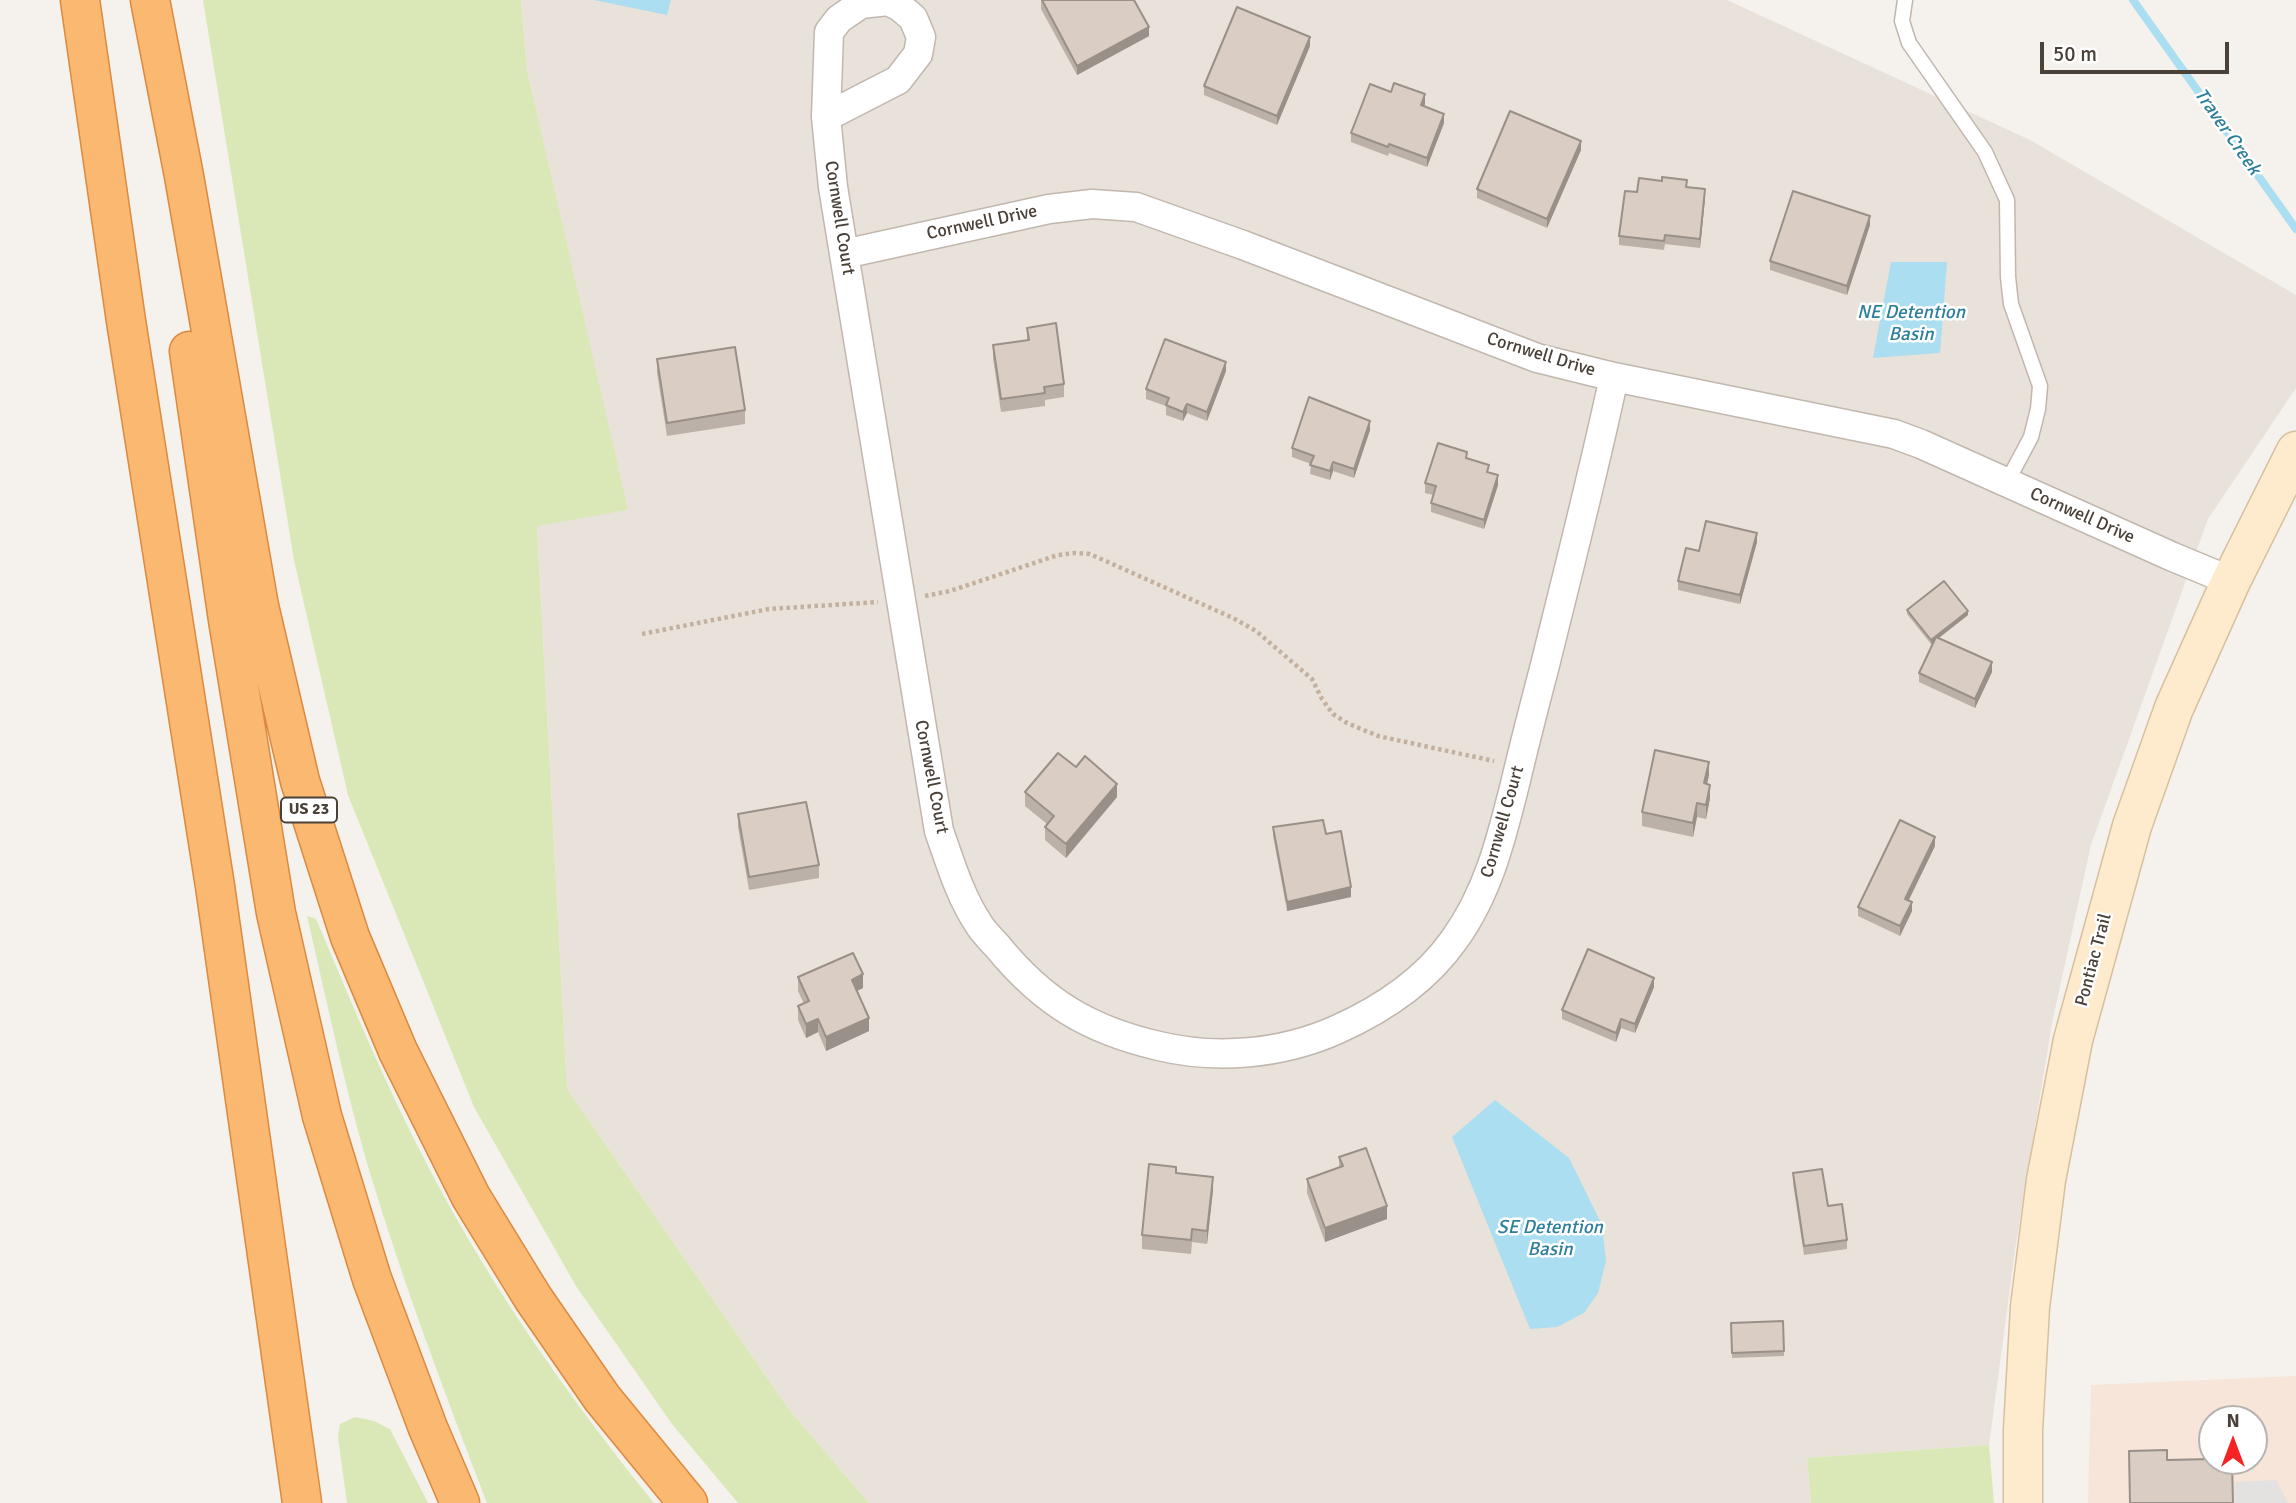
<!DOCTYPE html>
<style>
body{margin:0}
#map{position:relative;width:2296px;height:1503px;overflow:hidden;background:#f5f1ec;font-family:Signika,sans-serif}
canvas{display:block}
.north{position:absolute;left:2198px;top:1405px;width:70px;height:70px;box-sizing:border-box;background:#fff;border:2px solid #b7b3b0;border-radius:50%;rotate:0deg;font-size:19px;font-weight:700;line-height:28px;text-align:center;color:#4a4139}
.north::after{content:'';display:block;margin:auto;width:24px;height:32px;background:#f52324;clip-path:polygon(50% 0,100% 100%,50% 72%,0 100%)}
.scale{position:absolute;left:2040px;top:42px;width:189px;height:32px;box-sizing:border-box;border:4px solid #4a4139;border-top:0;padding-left:9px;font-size:21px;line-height:24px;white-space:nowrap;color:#4a4139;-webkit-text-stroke:5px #fff;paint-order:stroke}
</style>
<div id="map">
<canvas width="2296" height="1503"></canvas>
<div class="north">N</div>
<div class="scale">50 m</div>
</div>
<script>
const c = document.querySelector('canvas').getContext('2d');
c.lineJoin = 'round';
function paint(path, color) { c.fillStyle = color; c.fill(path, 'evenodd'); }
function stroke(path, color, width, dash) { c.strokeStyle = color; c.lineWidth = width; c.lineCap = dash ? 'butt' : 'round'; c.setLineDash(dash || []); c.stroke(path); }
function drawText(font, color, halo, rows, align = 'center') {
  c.font = font + ' Signika,sans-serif'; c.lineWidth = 5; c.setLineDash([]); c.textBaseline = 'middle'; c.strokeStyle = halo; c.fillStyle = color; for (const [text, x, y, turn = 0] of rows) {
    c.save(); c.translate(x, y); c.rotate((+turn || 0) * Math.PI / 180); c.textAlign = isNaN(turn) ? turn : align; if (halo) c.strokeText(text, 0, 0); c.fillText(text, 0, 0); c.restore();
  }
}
paint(new Path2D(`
 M 521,0 L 1727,0 L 2030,140 L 2296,295 L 2296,388 L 2208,519 L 2091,845 L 2052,1023 L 2015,1250 L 1989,1445 L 1807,1458 L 1811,1503 L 869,1503 L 788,1408 L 567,1089 L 537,525 L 627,510 L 527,70 Z`), '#e9e2da');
paint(new Path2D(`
 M 2296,1376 L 2296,1503 L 2088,1503 L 2091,1385 ZM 2212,1419 L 2254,1419 L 2254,1461 L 2212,1461 Z`), '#f6e5d8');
paint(new Path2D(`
 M 203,0 L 521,0 L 527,70 L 628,510 L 537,526 L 567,1089 L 788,1408 L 869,1503 L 738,1503 L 672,1424 L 576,1286 L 474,1107 L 348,795 L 294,560 Z
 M 307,916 L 316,919 C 352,1004 387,1089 430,1170 C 492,1289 570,1399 654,1503 L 487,1503 C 445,1394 404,1285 370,1173 C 345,1089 327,1002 307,916 Z
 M 355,1417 L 374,1421 L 390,1429 L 428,1503 L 347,1503 L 338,1437 L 340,1424 Z
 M 1989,1445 L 1994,1503 L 1811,1503 L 1807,1458 Z`), '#d9e8b6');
paint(new Path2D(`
 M 2276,1480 L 2288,1503 L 2235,1503 L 2234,1482 Z`), '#e4e2e0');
paint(new Path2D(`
 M 594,0 L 671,0 L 667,15 Z
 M 1891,262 L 1947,262 L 1940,353 L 1873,358 Z
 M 1495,1100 L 1569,1158 L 1602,1225 L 1606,1261 L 1598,1293 L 1584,1313 L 1557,1327 L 1530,1329 L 1452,1137 Z`), '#aadef0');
stroke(new Path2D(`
 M 2133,0 L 2296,229`), '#aadef0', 8);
const lane = new Path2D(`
 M 1905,0 L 1902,21 L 1909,43 L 1985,152 L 2007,200 L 2008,277 L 2011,304 L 2040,386 L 2038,409 L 2031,437 L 2007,482`);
const street = new Path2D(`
 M 826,117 L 898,80 L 918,54 L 921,37 L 913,18 L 900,7 L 888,1 L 861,4 L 839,19 L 829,32 L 826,117 L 833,187 L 939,831 C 950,862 960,896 978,923 C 983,932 991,939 998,947 C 1043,1002 1089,1030 1159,1046 C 1217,1060 1282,1054 1336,1030 C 1381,1010 1425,981 1454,940 C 1488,893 1501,840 1515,784 C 1524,746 1534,707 1544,669 C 1568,572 1593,475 1614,377
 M 844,254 L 1049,209 L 1092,204 L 1136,207 L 1243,245 L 1537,358 L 1614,377 L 1894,434 L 1921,444 L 2173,557 L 2231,581`);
const secondary = new Path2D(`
 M 2023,1503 L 2023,1430 L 2030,1307 L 2046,1180 L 2073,1040 L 2132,826 L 2174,708 L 2231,581 L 2296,451`);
const highway = new Path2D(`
 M 80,0 L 126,321 L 215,886 L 302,1503
 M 150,0 L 184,176 L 259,606 L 300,781 L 350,937 L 398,1051 L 471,1197 L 533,1298 L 602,1398 L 688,1503
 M 189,351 L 228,620 L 276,913 L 322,1116 L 372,1279 L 428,1428 L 460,1503`);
stroke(lane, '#c1b7ae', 17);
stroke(street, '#c1b7ae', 31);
stroke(secondary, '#d7c09f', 41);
stroke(highway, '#db8a40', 41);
stroke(new Path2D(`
 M 925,596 L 950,591 L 1058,555 L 1075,553 L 1090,554 L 1233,618 L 1256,631 L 1312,679 L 1322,699 L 1333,714 L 1347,723 L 1378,736 L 1494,761
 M 642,634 L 769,609 L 878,602`), '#c3b1a0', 4.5, [3.5, 3.5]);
stroke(lane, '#fff', 14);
stroke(street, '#fff', 28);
stroke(secondary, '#feebce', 38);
stroke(highway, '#fbb871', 38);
paint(new Path2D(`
 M 1041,0 L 1149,36 L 1077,75 L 1041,9 Z
 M 1310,46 L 1277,125 L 1204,95 L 1204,86 Z
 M 1425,104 L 1424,106 L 1444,123 L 1427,167 L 1389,153 L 1388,156 L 1351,142 L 1351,133 Z
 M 1581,150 L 1547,228 L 1477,198 L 1477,189 Z
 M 1687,187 L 1705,198 L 1700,248 L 1665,244 L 1664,250 L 1619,245 L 1619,236 L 1637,192 Z
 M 1870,225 L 1847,295 L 1770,270 L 1770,261 Z
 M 1027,328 L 1064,384 L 1064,397 L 1045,400 L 1045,406 L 1001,412 L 993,358 L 993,345 L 1027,340 Z
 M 657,359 L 745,410 L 745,424 L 667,436 L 657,373 Z
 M 1226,371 L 1207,421 L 1187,413 L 1183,421 L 1166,415 L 1166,406 L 1146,399 L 1146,389 Z
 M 1370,430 L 1354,478 L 1333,471 L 1330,480 L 1310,474 L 1311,464 L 1292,457 L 1292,448 Z
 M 1467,458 L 1489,473 L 1498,485 L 1484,529 L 1431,512 L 1431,503 L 1433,495 L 1425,493 L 1425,483 Z
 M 1757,542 L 1740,604 L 1678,590 L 1678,581 L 1699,551 Z
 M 1907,610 L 1968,615 L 1939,638 L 1992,672 L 1975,708 L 1919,682 L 1919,673 L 1934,642 L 1931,644 L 1907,614 Z
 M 1076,767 L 1117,797 L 1066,858 L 1045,840 L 1045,827 L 1047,824 L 1025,806 L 1025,792 Z
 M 1709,775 L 1707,784 L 1710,798 L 1706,819 L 1697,817 L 1693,837 L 1642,826 L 1642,812 Z
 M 738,814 L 819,865 L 819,878 L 749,890 L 738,827 Z
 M 1273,827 L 1326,834 L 1351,897 L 1287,911 L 1273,836 Z
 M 1935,846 L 1908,901 L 1912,911 L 1900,936 L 1858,916 L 1858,907 Z
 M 798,977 L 863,988 L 857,991 L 869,1031 L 826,1051 L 818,1032 L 806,1038 L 798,1020 L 798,1006 L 804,1004 L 798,991 Z
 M 1654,987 L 1635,1033 L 1621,1028 L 1616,1042 L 1562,1019 L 1562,1010 Z
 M 1339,1157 L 1387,1219 L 1325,1242 L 1307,1193 L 1307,1179 L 1339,1167 Z
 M 1793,1173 L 1828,1206 L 1847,1240 L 1847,1249 L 1804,1255 L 1793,1183 Z
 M 1213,1190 L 1207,1244 L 1192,1242 L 1191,1254 L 1142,1249 L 1142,1235 Z
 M 1783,1321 L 1784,1356 L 1732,1358 L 1731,1323 Z`), '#bbb1a9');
paint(new Path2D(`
 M 1149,27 L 1149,36 L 1077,75 L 1077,66 Z
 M 1310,37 L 1310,46 L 1277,125 L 1277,116 Z
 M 1425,94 L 1425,104 L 1421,114 L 1421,105 Z
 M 1444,114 L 1444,123 L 1427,167 L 1427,158 Z
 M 1581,141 L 1581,150 L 1547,228 L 1547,219 Z
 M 1705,189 L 1705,198 L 1700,248 L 1700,239 Z
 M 1870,216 L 1870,225 L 1847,295 L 1847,286 Z
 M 1226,362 L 1226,371 L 1207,421 L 1207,412 Z
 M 1187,404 L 1187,413 L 1183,421 L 1183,412 Z
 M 1370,421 L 1370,430 L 1354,478 L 1354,469 Z
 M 1333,462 L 1333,471 L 1330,480 L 1330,471 Z
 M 1498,475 L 1498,485 L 1484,529 L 1484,520 Z
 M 1757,533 L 1757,542 L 1740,604 L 1740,595 Z
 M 1968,611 L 1968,615 L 1931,644 L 1931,640 Z
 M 1992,662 L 1992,672 L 1975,708 L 1975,699 Z
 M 1709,762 L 1709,775 L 1704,797 L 1704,783 Z
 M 1117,784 L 1117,797 L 1066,858 L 1066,844 Z
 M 1710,785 L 1710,798 L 1706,819 L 1706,805 Z
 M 1697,803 L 1697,817 L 1693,837 L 1693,823 Z
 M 1935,837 L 1935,846 L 1905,908 L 1905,899 Z
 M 1351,887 L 1351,897 L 1287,911 L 1287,902 Z
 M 1912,902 L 1912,911 L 1900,936 L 1900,926 Z
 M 863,974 L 863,988 L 852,993 L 852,980 Z
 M 1654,978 L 1654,987 L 1635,1033 L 1635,1024 Z
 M 869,1018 L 869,1031 L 826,1051 L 826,1037 Z
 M 818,1019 L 818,1032 L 806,1038 L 806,1024 Z
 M 1621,1019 L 1621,1028 L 1616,1042 L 1616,1033 Z
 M 1213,1177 L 1213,1190 L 1207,1244 L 1207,1231 Z
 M 1387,1206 L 1387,1219 L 1325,1242 L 1325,1228 Z`), '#999089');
const building = new Path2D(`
 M 1042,0 L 1134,0 L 1149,27 L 1077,66 Z
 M 1237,7 L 1310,37 L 1277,116 L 1204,86 Z
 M 1394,83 L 1425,94 L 1421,105 L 1444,114 L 1427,158 L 1389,144 L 1388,147 L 1351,133 L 1370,84 L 1391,92 Z
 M 1510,111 L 1581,141 L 1547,219 L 1477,189 Z
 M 1662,177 L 1687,180 L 1686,187 L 1705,189 L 1700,239 L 1665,235 L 1664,241 L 1619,236 L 1625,191 L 1637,192 L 1639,178 L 1662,181 Z
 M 1793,191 L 1870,216 L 1847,286 L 1770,261 Z
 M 1056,323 L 1064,384 L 1044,387 L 1045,393 L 1001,399 L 993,345 L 1029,340 L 1027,328 Z
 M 1165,339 L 1226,362 L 1207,412 L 1187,404 L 1183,412 L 1166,405 L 1169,398 L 1146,389 Z
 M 735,347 L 745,410 L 667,423 L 657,359 Z
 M 1309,397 L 1370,421 L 1354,469 L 1333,462 L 1330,471 L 1310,465 L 1314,456 L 1292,448 Z
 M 1438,443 L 1467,452 L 1466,458 L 1489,465 L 1487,472 L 1498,475 L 1484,520 L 1431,503 L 1436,486 L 1425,483 Z
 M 1706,521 L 1757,533 L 1740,595 L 1678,581 L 1686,548 L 1699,551 Z
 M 1944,581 L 1968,611 L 1931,640 L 1907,610 Z
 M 1936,637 L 1992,662 L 1975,699 L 1919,673 Z
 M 1655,750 L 1709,762 L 1704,783 L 1710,785 L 1706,805 L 1697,803 L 1693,823 L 1642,812 Z
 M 1058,753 L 1076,767 L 1085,756 L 1117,784 L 1066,844 L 1045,827 L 1054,816 L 1025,792 Z
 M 806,802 L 819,865 L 749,877 L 738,814 Z
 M 1323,820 L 1326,834 L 1341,831 L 1351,887 L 1287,902 L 1273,827 Z
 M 1900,820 L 1935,837 L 1905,899 L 1912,902 L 1900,926 L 1858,907 Z
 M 1588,949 L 1654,978 L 1635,1024 L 1621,1019 L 1616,1033 L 1562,1010 Z
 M 853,953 L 863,974 L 852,980 L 869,1018 L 826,1037 L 818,1019 L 806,1024 L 798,1006 L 809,1001 L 798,977 Z
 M 1366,1148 L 1387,1206 L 1325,1228 L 1307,1179 L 1343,1166 L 1339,1157 Z
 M 1149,1164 L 1176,1167 L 1176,1173 L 1213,1177 L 1207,1231 L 1192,1229 L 1191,1240 L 1142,1235 Z
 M 1822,1169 L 1828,1206 L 1842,1204 L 1847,1240 L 1804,1246 L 1793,1173 Z
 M 1783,1321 L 1784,1351 L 1732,1353 L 1731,1323 Z
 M 2167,1450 L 2167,1460 L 2212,1459 L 2212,1461 L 2232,1461 L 2233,1503 L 2130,1503 L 2129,1451 Z`);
paint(building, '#dacec4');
stroke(building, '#999089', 2);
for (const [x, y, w] of [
 [309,810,56]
]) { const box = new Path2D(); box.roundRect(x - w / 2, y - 12.5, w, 25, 5); c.fillStyle = '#fff'; c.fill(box); stroke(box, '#4a4139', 2); }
drawText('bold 16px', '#4a4139', null, [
 ["US 23",309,810]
]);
drawText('18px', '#4a4139', '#fff', [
 ["Cornwell Court",839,218,81],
 ["Cornwell Drive",982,223,-12],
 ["Cornwell Drive",1541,355,17],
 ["Cornwell Drive",2082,516,24],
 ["Cornwell Court",931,777,79],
 ["Cornwell Court",1503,822,-74],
 ["Pontiac Trail",2094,960,-75]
]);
drawText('italic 19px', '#2e7f9c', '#fff', [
 ["Traver Creek",2227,132,55],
 ["NE Detention",1911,313],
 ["Basin",1911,335],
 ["SE Detention",1550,1228],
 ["Basin",1550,1250]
]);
</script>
